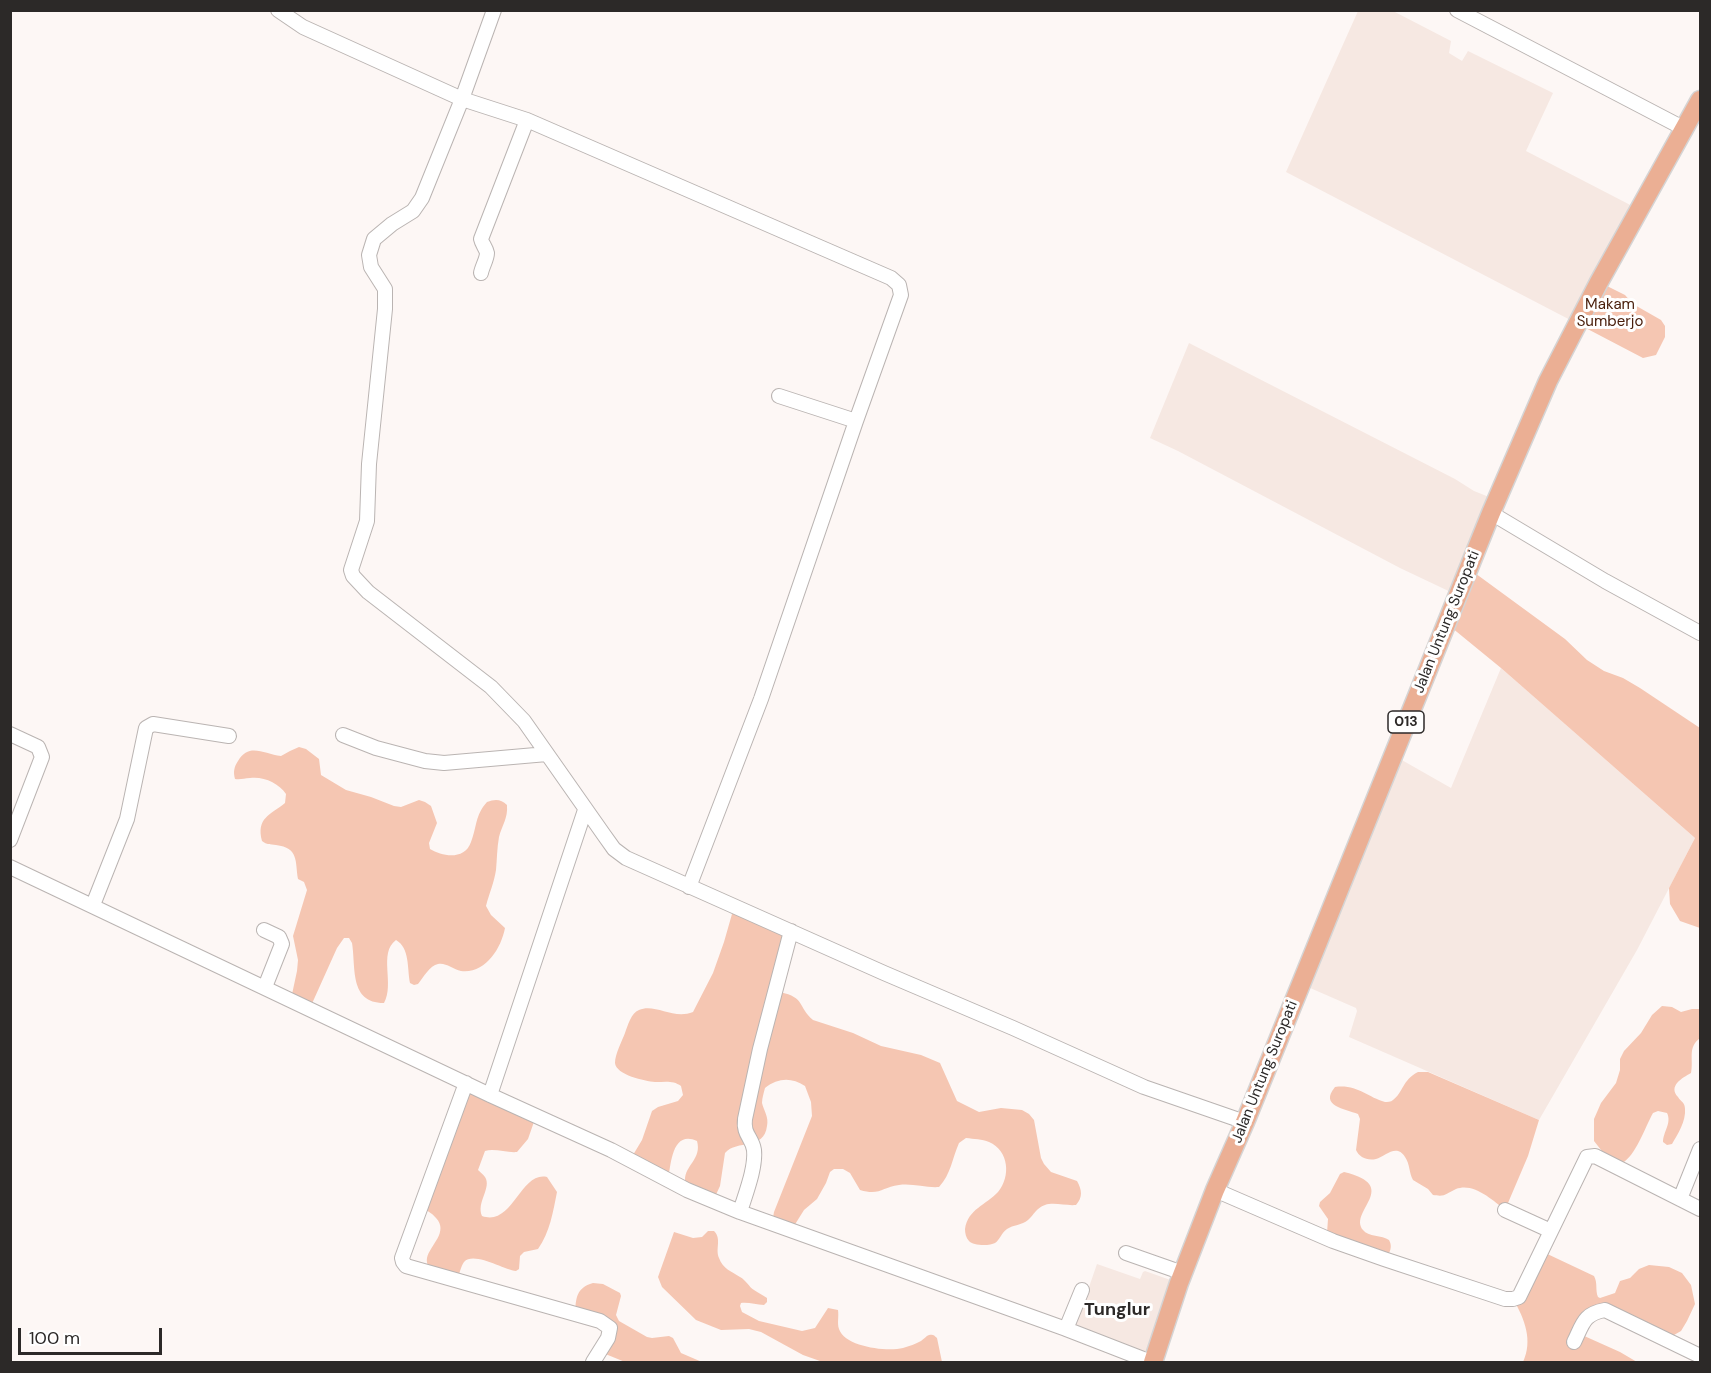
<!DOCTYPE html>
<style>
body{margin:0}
#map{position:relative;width:1711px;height:1373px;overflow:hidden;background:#fdf7f5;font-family:"DM Sans",sans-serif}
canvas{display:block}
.frame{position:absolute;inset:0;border:12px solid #2c2928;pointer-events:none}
.scale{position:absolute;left:18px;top:1328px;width:144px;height:27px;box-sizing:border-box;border:3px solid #2c2928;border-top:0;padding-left:8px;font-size:18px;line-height:21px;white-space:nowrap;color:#2c2928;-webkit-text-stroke:4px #fff;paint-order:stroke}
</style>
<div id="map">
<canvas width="1711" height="1373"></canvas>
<div class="frame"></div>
<div class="scale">100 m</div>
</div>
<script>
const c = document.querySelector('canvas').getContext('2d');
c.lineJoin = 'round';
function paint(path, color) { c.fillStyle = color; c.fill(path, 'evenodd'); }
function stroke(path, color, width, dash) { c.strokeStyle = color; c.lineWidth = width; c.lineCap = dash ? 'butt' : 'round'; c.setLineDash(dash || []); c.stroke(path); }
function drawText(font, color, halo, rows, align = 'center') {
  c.font = font + ' "DM Sans",sans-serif'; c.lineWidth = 6; c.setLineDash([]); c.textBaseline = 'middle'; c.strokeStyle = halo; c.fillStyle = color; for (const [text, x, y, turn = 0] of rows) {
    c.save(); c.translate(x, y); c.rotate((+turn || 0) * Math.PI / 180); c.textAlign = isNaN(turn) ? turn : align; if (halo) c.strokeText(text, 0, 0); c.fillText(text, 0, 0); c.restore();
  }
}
paint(new Path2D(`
 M 1358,11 L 1393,11 L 1451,41 L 1449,53 L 1462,61 L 1468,51 L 1553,93 L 1526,151 L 1640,210 L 1578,324 L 1286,172 Z
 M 1189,343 L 1455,479 L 1474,491 L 1489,497 L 1457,595 L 1400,568 L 1178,451 L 1150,438 Z
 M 1501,668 L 1695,838 L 1637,950 L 1539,1120 L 1349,1037 L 1357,1011 L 1356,1008 L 1301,984 L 1393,755 L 1451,788 Z
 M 1097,1264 L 1140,1279 L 1143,1272 L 1145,1271 L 1179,1283 L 1153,1362 L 1069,1325 L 1083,1285 L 1089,1287 Z`), '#f6e8e2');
paint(new Path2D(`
 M 1599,282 L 1625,295 L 1633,304 L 1661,320 L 1665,326 L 1665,337 L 1656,355 L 1643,358 L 1578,324 Z
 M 1468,568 L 1565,639 L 1587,660 L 1604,671 L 1623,678 L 1640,688 L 1700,728 L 1700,928 L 1680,921 L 1670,904 L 1669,888 L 1695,838 L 1501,668 L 1446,623 Z
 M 299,747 L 306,749 L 319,759 L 321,775 L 346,790 L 371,797 L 394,806 L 401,807 L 419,800 L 425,802 L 431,806 L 437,823 L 429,843 L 430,849 C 443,857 465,860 471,842 C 477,827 475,815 487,802 C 495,799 501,799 507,805 C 508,819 502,825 499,837 C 497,848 497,859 496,870 C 494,883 489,894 486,906 L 491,915 L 505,928 C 501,949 485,974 461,971 C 453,969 445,962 438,964 C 430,965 423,978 418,984 L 414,985 L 410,983 C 407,968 410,948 396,940 C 378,953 395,984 384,1003 C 349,1003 356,967 352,943 L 349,938 L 344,938 L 337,948 L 310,1008 L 291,999 L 297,971 L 298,960 L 293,936 L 307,890 L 304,882 L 298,879 C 295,861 299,848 276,845 C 270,844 267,845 262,841 C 256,818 270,815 285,803 L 286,794 C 279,783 263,776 250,778 C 244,778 241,780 235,779 C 233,772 234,767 238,761 C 249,742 264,754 281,756 L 290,751 Z
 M 734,907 L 791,931 L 780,992 C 806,998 797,1006 813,1020 L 853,1033 L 881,1046 L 921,1055 L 940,1063 L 957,1101 L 979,1112 L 1001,1108 L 1022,1110 L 1029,1114 L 1034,1120 L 1041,1158 L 1044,1164 L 1051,1172 L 1077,1181 C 1082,1190 1083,1197 1076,1205 C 1066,1206 1054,1202 1045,1205 C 1036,1208 1034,1215 1028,1220 C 1022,1225 1013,1225 1007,1229 C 1001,1233 1000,1240 995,1243 C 990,1246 973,1246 969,1241 C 966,1238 965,1233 965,1229 C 968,1209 986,1205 998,1192 C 1011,1176 1009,1151 989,1142 C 982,1139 974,1139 966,1138 L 959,1143 C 952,1159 951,1174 939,1187 C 926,1188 912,1183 899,1185 C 882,1187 880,1196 860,1190 L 850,1173 L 843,1169 L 834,1169 L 830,1172 L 826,1183 L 817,1199 L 804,1210 L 794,1226 L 772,1223 L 774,1212 L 812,1116 L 811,1102 L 805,1086 C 791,1077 778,1078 765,1088 C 764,1092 762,1098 762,1103 C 764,1111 769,1117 767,1126 C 764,1151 737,1139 725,1153 L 720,1186 L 713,1201 L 687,1190 C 686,1187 684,1183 685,1180 C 685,1165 702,1159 697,1141 C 672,1130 671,1164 668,1180 L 630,1160 L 642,1140 L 652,1111 L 658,1107 L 678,1101 L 683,1095 L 681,1086 C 673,1080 665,1082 655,1082 C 645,1081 616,1075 615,1063 C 615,1054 622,1041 625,1033 C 628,1025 631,1013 639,1010 C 655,1003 673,1020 693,1012 L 713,973 L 724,942 Z
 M 1662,1006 L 1672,1007 L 1681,1012 L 1692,1009 L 1700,1009 L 1700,1038 C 1687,1048 1694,1059 1691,1073 C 1682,1078 1668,1086 1678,1097 C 1681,1102 1685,1102 1685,1109 C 1686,1121 1678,1134 1672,1144 L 1667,1145 L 1663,1142 C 1663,1132 1672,1123 1667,1113 L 1658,1111 L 1653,1113 C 1645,1127 1636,1156 1621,1164 L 1605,1155 L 1594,1141 L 1594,1119 L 1601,1103 L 1616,1083 L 1620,1070 L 1620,1059 L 1624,1051 L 1641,1033 L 1652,1015 Z
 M 1418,1072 L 1428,1072 L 1539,1120 L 1528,1156 L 1505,1210 C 1493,1200 1473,1182 1456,1189 C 1445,1194 1446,1197 1433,1195 L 1428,1189 L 1413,1180 C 1409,1173 1410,1164 1405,1157 C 1396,1143 1385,1157 1376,1159 C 1367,1161 1359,1157 1356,1150 L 1360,1119 L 1358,1114 C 1345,1109 1319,1106 1335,1087 C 1357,1084 1367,1097 1385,1102 C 1387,1102 1391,1102 1393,1100 C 1403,1093 1402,1080 1418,1072 Z
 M 466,1083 L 536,1116 L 528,1139 L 517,1152 C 507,1153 494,1148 485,1151 L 478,1170 C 480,1172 483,1174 485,1177 C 492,1188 476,1202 482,1216 C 513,1227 520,1171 547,1177 L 557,1192 C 553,1212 550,1232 538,1249 L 524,1252 L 520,1256 L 519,1269 L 516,1271 C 504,1270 474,1251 464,1262 C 461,1266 459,1275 457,1280 L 430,1272 C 429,1268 426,1263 427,1258 C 430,1245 449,1232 436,1218 C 432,1213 426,1210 420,1206 Z
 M 1344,1172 C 1402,1186 1348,1211 1363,1230 C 1368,1237 1382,1235 1389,1240 C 1392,1245 1391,1250 1388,1255 L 1327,1233 L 1328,1219 L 1319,1206 L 1320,1202 L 1330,1193 L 1340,1174 Z
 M 708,1231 L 714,1231 C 722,1239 715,1249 719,1258 C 723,1269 731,1271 740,1277 C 746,1280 749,1287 754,1290 C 758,1293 763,1295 767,1298 L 767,1302 L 764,1305 C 756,1305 749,1302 741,1303 L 740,1306 L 742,1312 L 759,1321 L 802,1331 L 815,1328 L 828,1308 L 838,1310 C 839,1317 837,1323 839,1329 C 845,1347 887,1352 903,1348 C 909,1346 916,1344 921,1341 C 924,1339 926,1336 929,1335 C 933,1334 934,1335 937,1338 L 942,1362 L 820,1361 L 803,1355 L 761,1332 L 749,1329 L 721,1330 L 696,1320 L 662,1287 L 658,1277 L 674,1232 L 693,1238 L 702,1237 Z
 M 1541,1251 L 1594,1276 C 1598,1283 1595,1290 1598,1297 L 1600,1298 L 1615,1293 L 1620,1281 L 1630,1278 L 1639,1269 L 1649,1265 L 1669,1267 L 1682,1273 L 1691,1285 L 1695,1304 L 1687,1321 L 1681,1331 L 1674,1335 L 1665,1335 L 1594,1312 L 1582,1335 L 1620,1352 L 1637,1362 L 1523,1362 C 1533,1341 1525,1319 1513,1299 Z
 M 593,1283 L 603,1284 L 620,1293 L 621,1296 L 616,1315 L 619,1321 L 647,1337 L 652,1338 L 669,1336 L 673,1338 L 681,1353 L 702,1362 L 625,1362 L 603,1353 L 610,1328 L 575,1314 C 576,1298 576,1288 593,1283 Z`), '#f5c6b2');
const minor = new Path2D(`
 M 278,10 L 303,27 L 462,99 L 527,120 L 891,278 L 899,285 L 901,295 L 856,421 L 761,699 L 689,887
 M 494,10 L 462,99 L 422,198 L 413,211 L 392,224 L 374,239 L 369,255 L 371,267 L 385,289 L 385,309 L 369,464 L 367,521 L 351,570 L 353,576 L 368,592 L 491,687 L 524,721 L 604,835 L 614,849 L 626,858 L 884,973 L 1013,1028 L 1144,1087 L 1245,1122
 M 1457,10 L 1685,129
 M 481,273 C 482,267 487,259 487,253 C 486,248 482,244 481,239 L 527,120
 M 779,396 L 856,421
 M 1491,513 L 1605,581 L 1700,633
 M 10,734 L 38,747 L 42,757 L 10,840
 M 343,735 L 376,748 L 425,761 L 444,763 L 547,754
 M 10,867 L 490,1095 L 611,1150 L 687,1190 L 740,1212 L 1066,1329 L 1151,1362
 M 93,905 L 127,819 L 146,728 L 153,724 L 229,736
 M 264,930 L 279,937 L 282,944 L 265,987
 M 466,1083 L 402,1258 L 403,1262 L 406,1266 L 600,1321 L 610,1328 L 608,1338 L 593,1362
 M 490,1095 L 585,810
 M 1215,1190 L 1333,1241 L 1384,1259 L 1505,1299 L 1513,1299 L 1519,1297 L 1587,1157 L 1595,1156 L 1700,1209
 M 1680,1199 L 1700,1149
 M 1505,1210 L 1551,1231
 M 740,1212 C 745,1195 756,1168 754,1150 C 752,1137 743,1135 745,1119 L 760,1049 L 791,931
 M 1126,1253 L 1183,1273
 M 1066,1329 L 1082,1290
 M 1574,1342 C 1583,1324 1583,1314 1605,1310 L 1700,1356`);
const major = new Path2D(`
 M 1153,1362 L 1179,1283 L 1215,1190 L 1245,1122 L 1318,942 L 1491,513 L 1548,381 L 1599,282 L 1700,100`);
stroke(minor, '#bab4b2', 16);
stroke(major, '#d5d4d4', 21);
stroke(minor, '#fff', 14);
stroke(major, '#ebaf94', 18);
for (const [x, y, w] of [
 [1406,722,36]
]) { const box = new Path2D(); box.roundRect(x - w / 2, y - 11, w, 22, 4.5); c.fillStyle = '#fff'; c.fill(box); stroke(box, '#2c2928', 1.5); }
drawText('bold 14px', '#2c2928', null, [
 ["013",1406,722]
]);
drawText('15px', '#4a200d', '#fff', [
 ["Makam",1610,305],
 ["Sumberjo",1610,322]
]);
drawText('15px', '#2c2928', '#fff', [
 ["Jalan Untung Suropati",1447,622,-68],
 ["Jalan Untung Suropati",1265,1072,-68]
]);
drawText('bold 18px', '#2c2928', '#fff', [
 ["Tunglur",1117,1310]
]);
</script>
